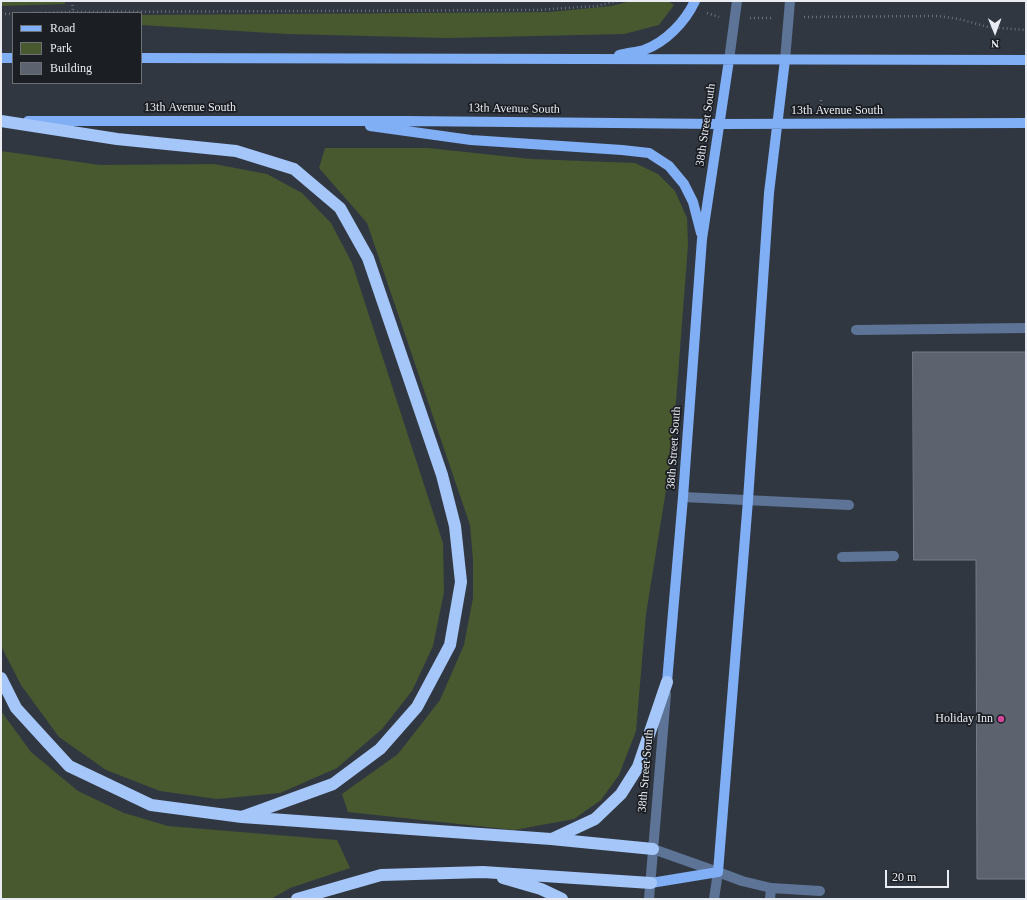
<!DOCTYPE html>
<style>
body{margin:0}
#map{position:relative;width:1027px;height:900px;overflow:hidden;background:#313741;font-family:Georgia,serif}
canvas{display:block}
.frame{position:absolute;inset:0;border:2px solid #e9edf3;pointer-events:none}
.legend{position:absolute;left:12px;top:12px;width:130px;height:72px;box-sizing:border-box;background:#1b1e23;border:1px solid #6d7176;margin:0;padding:5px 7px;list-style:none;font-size:12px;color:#e9edf3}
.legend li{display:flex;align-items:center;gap:8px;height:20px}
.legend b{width:20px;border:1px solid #6d7176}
.north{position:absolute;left:975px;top:12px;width:40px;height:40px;-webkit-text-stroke:3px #1b1e23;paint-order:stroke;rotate:179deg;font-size:11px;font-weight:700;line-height:16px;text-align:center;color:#e9edf3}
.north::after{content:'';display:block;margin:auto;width:14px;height:18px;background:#e9edf3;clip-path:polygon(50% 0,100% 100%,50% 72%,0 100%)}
.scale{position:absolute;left:885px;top:870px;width:64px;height:18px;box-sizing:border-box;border:2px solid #e9edf3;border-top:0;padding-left:5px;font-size:12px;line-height:14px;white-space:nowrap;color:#e9edf3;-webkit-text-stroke:3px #1b1e23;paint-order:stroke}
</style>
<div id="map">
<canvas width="1027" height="900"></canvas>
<div class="frame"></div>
<ul class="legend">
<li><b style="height:5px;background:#81aff5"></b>Road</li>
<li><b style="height:11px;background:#48582f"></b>Park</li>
<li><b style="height:11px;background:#5c636e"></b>Building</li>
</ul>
<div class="north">N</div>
<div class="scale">20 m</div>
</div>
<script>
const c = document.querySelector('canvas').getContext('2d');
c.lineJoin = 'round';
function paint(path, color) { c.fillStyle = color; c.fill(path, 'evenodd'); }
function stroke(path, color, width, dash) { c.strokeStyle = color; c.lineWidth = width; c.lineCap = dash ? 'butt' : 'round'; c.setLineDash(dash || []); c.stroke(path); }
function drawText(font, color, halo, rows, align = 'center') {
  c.font = font + ' Georgia,serif'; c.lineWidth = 3.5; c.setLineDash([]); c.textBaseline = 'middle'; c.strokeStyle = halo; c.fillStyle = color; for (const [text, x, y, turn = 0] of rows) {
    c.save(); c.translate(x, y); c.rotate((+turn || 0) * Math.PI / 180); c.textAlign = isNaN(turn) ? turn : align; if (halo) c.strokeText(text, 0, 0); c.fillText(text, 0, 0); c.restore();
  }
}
paint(new Path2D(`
 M 1,1 L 65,1 L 65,4 L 1,6 Z
 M 631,1 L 668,1 L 674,5 L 659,25 L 624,34 L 447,38 L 287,34 L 141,25 L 141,15 L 550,12 L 611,6 Z
 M 325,148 L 428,148 L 531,159 L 635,163 L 658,174 L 675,191 L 687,218 L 688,245 L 672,453 L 646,614 L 636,731 L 619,775 L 601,800 L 574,819 L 514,830 L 348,812 L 342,794 L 398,754 L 440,700 L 464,645 L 473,598 L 473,560 L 470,525 L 367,223 L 319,168 Z
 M 1,151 L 100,165 L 214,164 L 267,174 L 302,193 L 331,223 L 352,263 L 443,543 L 444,592 L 433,646 L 412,691 L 382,729 L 337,768 L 280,793 L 217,799 L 160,791 L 106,770 L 59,737 L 21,685 L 1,646 Z
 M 1,711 L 31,752 L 78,791 L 124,813 L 168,826 L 337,840 L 350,868 L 290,888 L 271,899 L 1,899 Z`), '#48582f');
const building = new Path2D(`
 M 913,352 L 1026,352 L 1026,879 L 977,879 L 976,560 L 914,560 Z`);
paint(building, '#5c636e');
stroke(building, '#767d89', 1);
stroke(new Path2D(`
 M 72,1 L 73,12
 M 707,13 L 719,17
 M 1,14 L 73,12 L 537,10 L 597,6 L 618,1
 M 804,17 L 938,16 L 959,19 L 988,27 L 1026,30
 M 750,18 L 773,18
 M 821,109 L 821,100`), '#6b7179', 2.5, [1, 3]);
stroke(new Path2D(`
 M 856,330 L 1026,328
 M 683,497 L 849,505
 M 842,557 L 894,556
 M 718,872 L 742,881 L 771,888 L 770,899
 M 771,888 L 820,891`), '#5d7496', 10);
stroke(new Path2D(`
 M 729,60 L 737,1
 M 785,60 L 790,1
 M 653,849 L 718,872 L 714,899
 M 649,899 L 666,694`), '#5d7496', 10);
stroke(new Path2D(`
 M 619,55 C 627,53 636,52 644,50 C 666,42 685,22 695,1
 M 1,58 L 13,58
 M 141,58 L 1026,60
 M 28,121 L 406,121 L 719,124 L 1026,123
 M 370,126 L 471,140 L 622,150 L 649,153 L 669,166 L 684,184 L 693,202 L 701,233
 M 667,682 L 683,497 L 702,239 L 729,60
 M 651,883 L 718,872 L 748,500 L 769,193 L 785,60`), '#81aff5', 10);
stroke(new Path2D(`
 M 1,121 L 117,139 L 236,151 L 294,169 L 340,208 L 368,258 L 442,475 L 455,526 L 461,582 L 450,645 L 417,707 L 380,749 L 333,784 L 242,817
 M 1,678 L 16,708 L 69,766 L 151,805 L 242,817 L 551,839 L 653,849
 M 552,839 L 595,819 L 621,794 L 638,767 L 667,682
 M 503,878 L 541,889 L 562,899
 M 297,899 L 381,875 L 483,872 L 651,883`), '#a5c6f9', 12);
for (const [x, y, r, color] of [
 [1001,719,4,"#d1479c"]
]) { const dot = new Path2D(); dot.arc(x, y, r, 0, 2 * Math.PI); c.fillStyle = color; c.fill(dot); stroke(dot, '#1b1e23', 1.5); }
drawText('12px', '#e9edf3', '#1b1e23', [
 ["13th Avenue South",190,108],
 ["13th Avenue South",514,109,1],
 ["13th Avenue South",837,111],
 ["38th Street South",706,125,-82],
 ["38th Street South",674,448,-86],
 ["38th Street South",646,771,-85]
]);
drawText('12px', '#e9edf3', '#1b1e23', [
 ["Holiday Inn",993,719]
], 'right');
</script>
